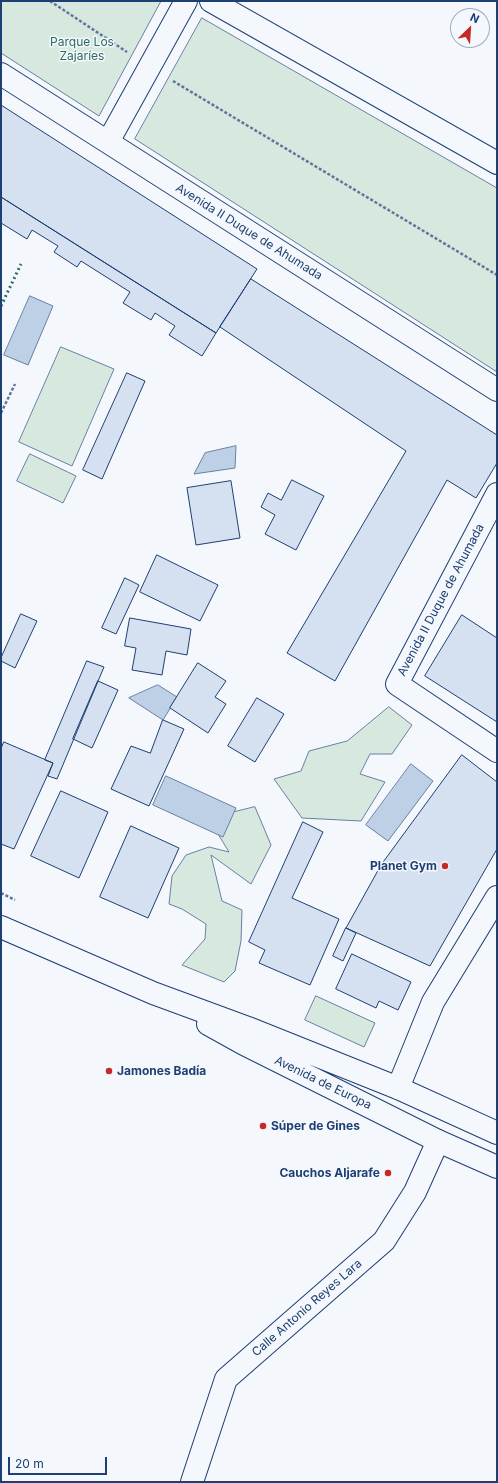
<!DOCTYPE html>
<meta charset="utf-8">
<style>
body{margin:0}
#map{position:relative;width:498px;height:1483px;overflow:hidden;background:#f4f7fb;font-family:Inter,sans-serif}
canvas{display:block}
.frame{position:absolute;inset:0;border:2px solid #1d3f73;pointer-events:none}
.north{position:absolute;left:450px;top:8px;width:40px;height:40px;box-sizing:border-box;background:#f4f7fb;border:1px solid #9eadc5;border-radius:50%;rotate:25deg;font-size:11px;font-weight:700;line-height:16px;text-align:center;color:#1d3f73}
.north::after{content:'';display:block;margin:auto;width:14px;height:18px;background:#c62828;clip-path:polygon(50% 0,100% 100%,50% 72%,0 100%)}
.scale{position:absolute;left:8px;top:1457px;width:99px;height:18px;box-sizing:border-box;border:2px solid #1d3f73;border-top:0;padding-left:5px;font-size:12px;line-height:14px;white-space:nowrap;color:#1d3f73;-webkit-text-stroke:3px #f4f7fb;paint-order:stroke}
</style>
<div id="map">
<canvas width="498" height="1483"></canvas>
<div class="frame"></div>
<div class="north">N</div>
<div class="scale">20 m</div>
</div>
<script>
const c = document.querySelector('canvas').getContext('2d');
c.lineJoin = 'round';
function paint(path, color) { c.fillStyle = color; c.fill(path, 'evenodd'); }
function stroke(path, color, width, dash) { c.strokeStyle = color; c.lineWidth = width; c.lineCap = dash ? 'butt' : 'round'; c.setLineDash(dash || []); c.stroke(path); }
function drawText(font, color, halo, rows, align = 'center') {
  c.font = font + ' Inter,sans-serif'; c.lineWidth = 3; c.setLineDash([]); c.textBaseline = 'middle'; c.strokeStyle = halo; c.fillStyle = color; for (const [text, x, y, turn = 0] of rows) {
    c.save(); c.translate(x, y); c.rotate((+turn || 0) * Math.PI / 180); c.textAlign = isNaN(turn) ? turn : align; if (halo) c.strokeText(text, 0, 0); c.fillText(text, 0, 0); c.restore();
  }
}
const green = new Path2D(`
 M 1,1 L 161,1 L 99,116 L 1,53 Z
 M 202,18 L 497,188 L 497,372 L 135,139 Z
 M 61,347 L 114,369 L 72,466 L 19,442 Z
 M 30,454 L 76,476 L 63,503 L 17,481 Z
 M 389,707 L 412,725 L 392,754 L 370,754 L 360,774 L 385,782 L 361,821 L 302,818 L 274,779 L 301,771 L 309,751 L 347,741 Z
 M 255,807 L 271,845 L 251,884 L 211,855 L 222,901 L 242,910 L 241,941 L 235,971 L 224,982 L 182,965 L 205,939 L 206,924 L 182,909 L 169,904 L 172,876 L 186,855 L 209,847 L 229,852 L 218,834 L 234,812 Z
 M 316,996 L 375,1023 L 364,1047 L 305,1020 Z`);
paint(green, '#d7e8df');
stroke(green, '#687fa3', 1);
const water = new Path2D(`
 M 30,296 L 53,306 L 28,365 L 4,355 Z
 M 236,446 L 235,468 L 194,474 L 205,453 Z
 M 158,685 L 177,697 L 163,720 L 129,698 Z
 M 411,764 L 433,781 L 388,841 L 366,825 Z
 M 166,776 L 236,808 L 223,837 L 153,805 Z`);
paint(water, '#bed0e5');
stroke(water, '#687fa3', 1);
const building = new Path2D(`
 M 1,105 L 257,269 L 216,333 L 1,197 Z
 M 1,197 L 216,333 L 202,356 L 169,335 L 175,326 L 155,313 L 151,320 L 123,303 L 130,292 L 81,261 L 77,267 L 54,252 L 58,246 L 32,230 L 27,239 L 1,223 Z
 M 251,279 L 497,435 L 497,463 L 476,498 L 447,480 L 335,681 L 287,653 L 406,451 L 220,327 Z
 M 127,373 L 145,381 L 102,479 L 83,470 Z
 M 292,480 L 324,496 L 296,550 L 265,534 L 275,515 L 261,507 L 268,493 L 281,500 Z
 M 231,481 L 240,538 L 196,545 L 187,488 Z
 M 157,555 L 218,585 L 200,621 L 140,592 Z
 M 125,578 L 139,585 L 116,634 L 102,628 Z
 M 21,614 L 37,621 L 15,668 L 1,661 L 1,658 Z
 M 462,615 L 497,638 L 497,722 L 425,676 Z
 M 130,618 L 191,629 L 187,655 L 166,651 L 162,675 L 132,670 L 136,648 L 125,646 Z
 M 87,661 L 104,667 L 57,779 L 48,776 L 53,763 L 45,760 Z
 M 198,663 L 226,681 L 215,697 L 226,704 L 208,733 L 170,708 Z
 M 98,681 L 118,690 L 92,748 L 73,739 Z
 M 257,698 L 284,714 L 255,762 L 228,746 Z
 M 163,720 L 184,729 L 149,806 L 111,789 L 131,746 L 150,753 Z
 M 4,742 L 53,763 L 14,849 L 1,844 L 1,749 Z
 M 462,755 L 497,782 L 497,849 L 430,966 L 346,928 L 381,865 Z
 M 61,791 L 108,812 L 79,878 L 31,856 Z
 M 303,822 L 323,832 L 292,898 L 339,919 L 310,985 L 259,963 L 265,950 L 249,942 Z
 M 131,826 L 179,848 L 148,918 L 100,897 Z
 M 346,928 L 356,933 L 343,961 L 333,956 Z
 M 352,954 L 411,982 L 398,1010 L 379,1001 L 376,1008 L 336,989 Z`);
paint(building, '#d5e0f0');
stroke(building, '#1d3f73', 1);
const street = new Path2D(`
 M 211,1 L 497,163
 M 1,74 L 497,390
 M 108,142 L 186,1
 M 497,494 L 397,684 L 497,751
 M 398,1088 L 433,1002 L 497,897
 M 192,1482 L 226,1379 L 384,1241 L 415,1192 L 438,1141`);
const secondary = new Path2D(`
 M 1,927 L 153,993 L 248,1028 L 398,1088 L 497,1133
 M 208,1024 L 244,1044 L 438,1141 L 497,1167`);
stroke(street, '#1d3f73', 24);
stroke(secondary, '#1d3f73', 24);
stroke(new Path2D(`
 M 50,1 L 127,52
 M 173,81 L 497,275
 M 1,413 L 15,384
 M 1,893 L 15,900`), '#5e769c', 2.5, [3, 2]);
stroke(street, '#f4f7fb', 22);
stroke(secondary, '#f4f7fb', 22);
stroke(new Path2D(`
 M 1,306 L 21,264`), '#2c6c60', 3, [2, 3]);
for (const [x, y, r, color] of [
 [445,866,4,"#c62828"],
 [109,1071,4,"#c62828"],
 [263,1126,4,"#c62828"],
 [388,1173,4,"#c62828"]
]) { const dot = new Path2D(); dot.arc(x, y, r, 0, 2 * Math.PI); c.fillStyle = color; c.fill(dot); stroke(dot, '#f4f7fb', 1.5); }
drawText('12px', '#2c6c60', '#f4f7fb', [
 ["Parque Los",82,42],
 ["Zajaríes",82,56]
]);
drawText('12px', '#1d3f73', '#f4f7fb', [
 ["Avenida II Duque de Ahumada",249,232,32],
 ["Avenida II Duque de Ahumada",441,600,-62],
 ["Avenida de Europa",323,1083,26],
 ["Calle Antonio Reyes Lara",307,1308,-41]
]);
drawText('bold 12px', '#1d3f73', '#f4f7fb', [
 ["Planet Gym",437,866],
 ["Jamones Badía",117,1071,"left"],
 ["Súper de Gines",271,1126,"left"],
 ["Cauchos Aljarafe",380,1173]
], 'right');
</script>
